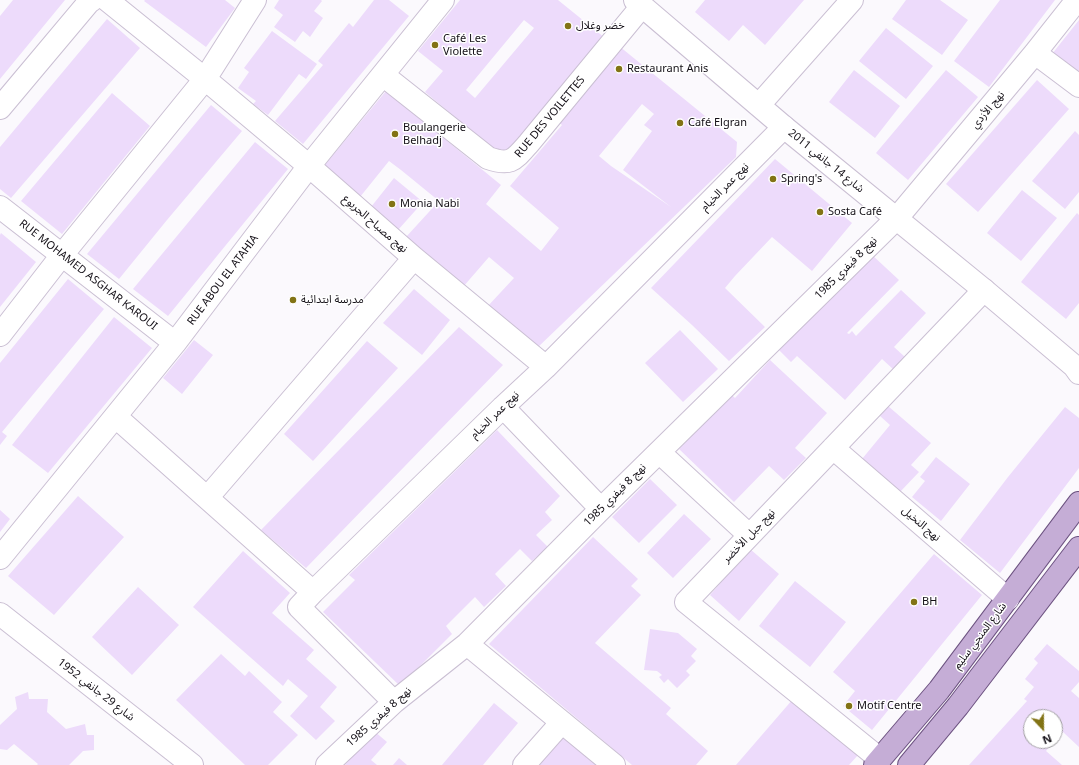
<!DOCTYPE html>
<meta charset="utf-8">
<style>
body{margin:0}
#map{position:relative;width:1079px;height:765px;overflow:hidden;background:#fbf9fd;font-family:"Noto Sans",sans-serif}
canvas{display:block}
.north{position:absolute;left:1023px;top:709px;width:40px;height:40px;box-sizing:border-box;background:#fff;border:1px solid #a19fa2;border-radius:50%;rotate:158deg;font-size:11px;font-weight:700;line-height:16px;text-align:center;color:#130f16}
.north::after{content:'';display:block;margin:auto;width:14px;height:18px;background:#827315;clip-path:polygon(50% 0,100% 100%,50% 72%,0 100%)}
</style>
<div id="map">
<canvas width="1079" height="765"></canvas>
<div class="north">N</div>
</div>
<script>
const c = document.querySelector('canvas').getContext('2d');
c.lineJoin = 'round';
function paint(path, color) { c.fillStyle = color; c.fill(path, 'evenodd'); }
function stroke(path, color, width, dash) { c.strokeStyle = color; c.lineWidth = width; c.lineCap = dash ? 'butt' : 'round'; c.setLineDash(dash || []); c.stroke(path); }
function drawText(font, color, halo, rows, align = 'center') {
  c.font = font + ' "Noto Sans","Noto Sans Arabic",sans-serif'; c.lineWidth = 3; c.setLineDash([]); c.textBaseline = 'middle'; c.strokeStyle = halo; c.fillStyle = color; for (const [text, x, y, turn = 0] of rows) {
    c.save(); c.translate(x, y); c.rotate((+turn || 0) * Math.PI / 180); c.textAlign = isNaN(turn) ? turn : align; if (halo) c.strokeText(text, 0, 0); c.fillText(text, 0, 0); c.restore();
  }
}
paint(new Path2D(`
 M 13,0 L 65,0 L 0,79 L 0,16 Z
 M 145,0 L 225,0 L 235,8 L 206,47 L 144,1 Z
 M 279,0 L 321,0 L 322,1 L 314,11 L 323,18 L 310,37 L 303,31 L 295,42 L 274,27 L 283,15 L 274,8 Z
 M 374,0 L 389,0 L 409,16 L 303,144 L 275,121 L 323,65 L 318,61 L 349,23 L 353,27 Z
 M 460,0 L 558,0 L 605,38 L 505,159 L 425,92 L 443,71 L 418,51 ZM 524,20 L 534,28 L 475,98 L 466,90 Z
 M 705,0 L 804,0 L 765,45 L 743,25 L 729,41 L 695,12 Z
 M 906,0 L 940,0 L 968,20 L 942,55 L 892,19 Z
 M 1000,0 L 1055,0 L 989,87 L 954,61 Z
 M 107,19 L 140,48 L 11,198 L 0,189 L 0,147 Z
 M 1079,20 L 1079,74 L 1052,54 Z
 M 886,28 L 933,66 L 906,99 L 859,61 Z
 M 272,31 L 317,64 L 306,79 L 299,74 L 268,115 L 253,104 L 256,101 L 238,88 L 249,72 L 244,68 Z
 M 619,46 L 737,142 L 736,157 L 536,349 L 487,307 L 514,278 L 489,257 L 463,287 L 406,237 L 439,201 L 401,170 L 389,161 L 360,197 L 324,166 L 386,91 L 501,185 L 486,204 L 541,251 L 559,228 L 510,186 L 562,125 L 557,121 ZM 642,104 L 654,114 L 644,125 L 652,131 L 623,170 L 671,207 L 611,166 L 599,156 Z
 M 854,70 L 900,106 L 875,138 L 829,102 Z
 M 946,70 L 978,97 L 908,180 L 876,153 Z
 M 1037,80 L 1069,109 L 978,212 L 946,184 Z
 M 112,93 L 150,126 L 62,234 L 21,201 Z
 M 211,105 L 242,131 L 167,220 L 119,279 L 87,254 Z
 M 1075,131 L 1079,135 L 1079,192 L 1065,209 L 1032,181 Z
 M 255,142 L 288,169 L 168,316 L 133,289 Z
 M 775,159 L 852,223 L 812,271 L 772,237 L 735,276 L 725,288 L 765,327 L 729,361 L 692,325 L 651,288 Z
 M 394,178 L 423,202 L 398,230 L 371,207 Z
 M 1022,190 L 1057,218 L 1021,261 L 987,233 Z
 M 1077,213 L 1079,215 L 1079,303 L 1066,319 L 1021,282 Z
 M 1,233 L 36,262 L 0,307 L 0,235 Z
 M 871,254 L 899,280 L 847,333 L 849,334 L 852,331 L 856,336 L 901,290 L 926,313 L 894,347 L 905,357 L 894,370 L 882,359 L 845,400 L 797,356 L 791,362 L 779,350 Z
 M 68,279 L 104,309 L 2,432 L 7,436 L 0,445 L 0,363 Z
 M 414,289 L 450,320 L 422,355 L 383,323 Z
 M 114,317 L 152,348 L 48,473 L 12,445 Z
 M 459,327 L 503,365 L 306,568 L 261,530 Z
 M 680,330 L 718,369 L 683,402 L 645,363 Z
 M 194,340 L 213,355 L 182,394 L 163,378 Z
 M 367,341 L 398,368 L 313,461 L 284,434 Z
 M 770,360 L 827,413 L 795,448 L 806,458 L 784,480 L 769,466 L 734,502 L 679,449 L 732,395 L 735,398 Z
 M 888,406 L 931,443 L 911,465 L 919,472 L 900,492 L 862,459 L 890,425 L 880,416 Z
 M 1065,407 L 1079,418 L 1079,468 L 1000,573 L 960,540 L 1008,477 Z
 M 497,430 L 560,496 L 545,512 L 552,520 L 536,535 L 548,547 L 532,561 L 520,549 L 495,574 L 506,586 L 484,607 L 475,597 L 446,626 L 452,634 L 400,686 L 323,612 L 355,580 L 349,575 Z
 M 936,457 L 970,484 L 941,521 L 912,497 L 925,481 L 920,477 Z
 M 650,479 L 677,505 L 639,543 L 612,517 Z
 M 78,496 L 124,537 L 54,615 L 8,576 Z
 M 0,510 L 10,519 L 0,532 Z
 M 684,514 L 711,539 L 673,578 L 647,553 Z
 M 593,537 L 638,579 L 631,586 L 641,595 L 595,643 L 671,708 L 666,714 L 708,751 L 696,765 L 632,765 L 489,644 Z
 M 750,549 L 779,574 L 739,621 L 710,595 Z
 M 243,551 L 290,593 L 272,613 L 314,650 L 306,659 L 337,687 L 320,707 L 335,721 L 316,740 L 290,716 L 308,696 L 288,679 L 283,686 L 193,607 Z
 M 934,554 L 982,595 L 872,730 L 843,706 L 855,691 L 833,672 Z
 M 795,581 L 846,622 L 810,667 L 759,626 Z
 M 138,587 L 179,625 L 132,675 L 92,637 Z
 M 650,629 L 678,633 L 697,649 L 691,656 L 696,661 L 686,671 L 690,675 L 677,688 L 668,679 L 664,683 L 659,677 L 662,675 L 657,671 L 644,670 Z
 M 1047,644 L 1079,671 L 1079,682 L 1071,691 L 1079,698 L 1079,747 L 1063,732 L 1055,740 L 1055,717 L 1031,717 L 1031,741 L 1054,741 L 1046,751 L 1062,765 L 969,765 L 1027,701 L 1024,699 L 1034,687 L 1025,679 L 1038,663 L 1034,659 Z
 M 221,654 L 245,676 L 249,671 L 282,702 L 273,712 L 298,735 L 268,765 L 245,765 L 176,700 Z
 M 28,692 L 29,699 L 48,699 L 47,712 L 66,729 L 85,724 L 87,735 L 94,735 L 94,750 L 83,751 L 69,765 L 37,765 L 38,764 L 14,744 L 7,750 L 0,749 L 0,725 L 17,709 L 15,697 Z
 M 793,699 L 859,754 L 849,765 L 736,765 Z
 M 494,703 L 518,723 L 483,765 L 442,765 Z
 M 374,731 L 387,742 L 371,760 L 377,765 L 345,765 Z
 M 562,735 L 597,765 L 537,765 Z
 M 399,758 L 407,765 L 393,765 Z`), '#eddbfb');
const street = new Path2D(`
 M 107,0 L 205,79 L 309,166 L 414,258 L 546,367
 M 1035,53 L 1079,86
 M 383,75 L 488,158 C 511,166 514,160 529,143 L 642,6
 M 759,105 L 852,0
 M 0,108 L 89,2 L 92,0
 M 0,207 L 175,343
 M 0,335 L 62,255 L 205,79 L 255,0
 M 503,407 L 601,509
 M 116,417 L 313,592
 M 833,448 L 1008,599
 M 659,452 L 749,535
 M 207,498 L 414,258
 M 0,558 L 175,343 L 309,166 L 443,0
 M 0,614 L 192,765
 M 467,644 L 614,765
 M 394,702 L 299,607 L 313,592 L 503,407 L 546,367 L 784,127
 M 880,759 L 686,602 L 984,290
 M 327,765 L 394,702 L 467,644 L 601,509 L 897,218 L 1035,53 L 1077,0
 M 524,765 L 562,722`);
const secondary = new Path2D(`
 M 635,0 L 784,127 L 984,290 L 1074,366 L 1079,373`);
const primary = new Path2D(`
 M 875,765 L 939,690 L 1079,503
 M 909,765 L 958,706 L 1079,548`);
stroke(street, '#cabfd3', 24);
stroke(secondary, '#cabfd3', 24);
stroke(primary, '#6d5381', 24);
stroke(street, '#fff', 22);
stroke(secondary, '#fff', 22);
stroke(primary, '#c5add6', 22);
for (const [x, y, r, color] of [
 [568,26,4,"#827315"],
 [435,45,4,"#827315"],
 [619,69,4,"#827315"],
 [680,123,4,"#827315"],
 [395,134,4,"#827315"],
 [773,179,4,"#827315"],
 [392,204,4,"#827315"],
 [820,212,4,"#827315"],
 [293,300,4,"#827315"],
 [914,602,4,"#827315"],
 [849,706,4,"#827315"]
]) { const dot = new Path2D(); dot.arc(x, y, r, 0, 2 * Math.PI); c.fillStyle = color; c.fill(dot); stroke(dot, '#fff', 1.5); }
drawText('11px', '#130f16', '#fff', [
 ["خضر وغلال",576,26],
 ["Café Les",443,39],
 ["Violette",443,52],
 ["Restaurant Anis",627,69],
 ["Café Elgran",688,123],
 ["Boulangerie",403,128],
 ["Belhadj",403,141],
 ["Spring's",781,179],
 ["Monia Nabi",400,204],
 ["Sosta Café",828,212],
 ["مدرسة ابتدائية",301,300],
 ["BH",922,602],
 ["Motif Centre",857,706]
], 'left');
drawText('11px', '#130f16', '#fff', [
 ["نهج الأزدي",988,110,-50],
 ["RUE DES VOILETTES",550,117,-50],
 ["شارع 14 جانفي 2011",826,161,39],
 ["نهج عمر الخيام",725,187,-45],
 ["نهج مصباح الجربوع",375,224,41],
 ["نهج 8 فيفري 1985",846,268,-45],
 ["RUE MOHAMED ASGHAR KAROUI",88,275,38],
 ["RUE ABOU EL ATAHIA",223,280,-53],
 ["نهج عمر الخيام",495,415,-44],
 ["نهج 8 فيفري 1985",615,495,-45],
 ["نهج النخيل",921,524,41],
 ["نهج جبل الأخضر",749,536,-46],
 ["شارع المنجي سليم",980,636,-53],
 ["شارع 29 جانفي 1952",96,690,38],
 ["نهج 8 فيفري 1985",379,717,-42]
]);
</script>
